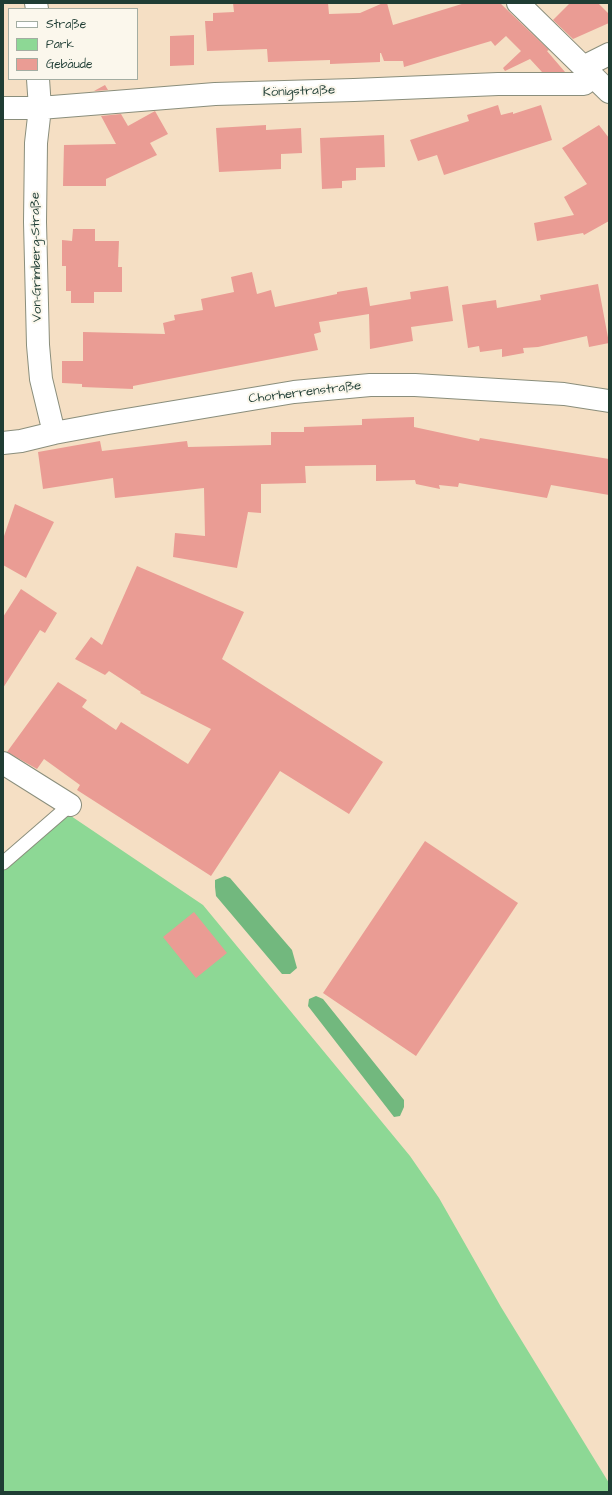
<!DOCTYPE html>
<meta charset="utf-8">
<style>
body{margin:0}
#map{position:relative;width:612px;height:1495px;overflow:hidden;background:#f5dfc4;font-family:"Architects Daughter",sans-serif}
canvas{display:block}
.frame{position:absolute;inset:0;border:4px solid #1f3d34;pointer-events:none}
.legend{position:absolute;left:8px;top:8px;width:130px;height:72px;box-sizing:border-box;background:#fbf7ec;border:1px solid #a3ada2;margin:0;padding:5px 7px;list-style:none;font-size:12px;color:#1f3d34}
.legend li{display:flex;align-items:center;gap:8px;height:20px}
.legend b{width:20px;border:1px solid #a3ada2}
</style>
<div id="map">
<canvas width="612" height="1495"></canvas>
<div class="frame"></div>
<ul class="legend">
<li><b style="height:5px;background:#fff"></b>Straße</li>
<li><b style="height:11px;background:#8dd895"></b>Park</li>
<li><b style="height:11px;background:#ea9c94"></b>Gebäude</li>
</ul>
</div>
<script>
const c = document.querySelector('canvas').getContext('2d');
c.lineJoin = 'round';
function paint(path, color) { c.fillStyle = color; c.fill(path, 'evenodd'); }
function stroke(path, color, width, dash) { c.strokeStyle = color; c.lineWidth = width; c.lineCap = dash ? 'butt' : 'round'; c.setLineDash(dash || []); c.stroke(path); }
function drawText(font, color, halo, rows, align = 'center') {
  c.font = font + ' "Architects Daughter",sans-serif'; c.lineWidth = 4; c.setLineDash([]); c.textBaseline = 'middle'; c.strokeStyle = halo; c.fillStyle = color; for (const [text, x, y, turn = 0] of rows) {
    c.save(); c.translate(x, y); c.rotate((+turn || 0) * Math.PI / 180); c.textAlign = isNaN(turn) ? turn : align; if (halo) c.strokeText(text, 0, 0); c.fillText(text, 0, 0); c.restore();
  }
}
paint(new Path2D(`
 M 68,814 L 203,905 L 410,1156 L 439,1198 L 501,1307 L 609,1483 L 609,1492 L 3,1492 L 3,867 Z`), '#8dd895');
paint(new Path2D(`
 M 225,876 L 230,878 L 292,950 L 297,968 L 290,974 L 282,974 L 216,896 L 215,887 L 215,880 Z
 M 316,996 L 323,999 L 404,1100 L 404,1107 L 400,1116 L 394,1117 L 308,1006 L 309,999 Z`), '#72b87e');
paint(new Path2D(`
 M 233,3 L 328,3 L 329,14 L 360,13 L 383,3 L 387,3 L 393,25 L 465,3 L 500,3 L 549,50 L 547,51 L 565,72 L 542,72 L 530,59 L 505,71 L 503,68 L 521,51 L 506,36 L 495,46 L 491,41 L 404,67 L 403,61 L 384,61 L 381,53 L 380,53 L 380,62 L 330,64 L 330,60 L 268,62 L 267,49 L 207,51 L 205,21 L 213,21 L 213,13 L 234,12 Z
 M 570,3 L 598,3 L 609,14 L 609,23 L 573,39 L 553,20 Z
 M 194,35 L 194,65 L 170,66 L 170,36 Z
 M 105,85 L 108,90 L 94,91 Z
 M 498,105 L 501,115 L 513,112 L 513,114 L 541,105 L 552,140 L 444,175 L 437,155 L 418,161 L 410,140 L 469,121 L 467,115 Z
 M 155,111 L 168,134 L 150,143 L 157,155 L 106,179 L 106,186 L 63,186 L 64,145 L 116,144 L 101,116 L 121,114 L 128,126 Z
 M 266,125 L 266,130 L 301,128 L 302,153 L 281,154 L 281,169 L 219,172 L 216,128 Z
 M 599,125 L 609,138 L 609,221 L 584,235 L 583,233 L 537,241 L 534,223 L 574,215 L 564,197 L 587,184 L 562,148 Z
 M 384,135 L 385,167 L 356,168 L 356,180 L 342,181 L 342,188 L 322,189 L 320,138 Z
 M 73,229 L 95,229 L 95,241 L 119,241 L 118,267 L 122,267 L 122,292 L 94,292 L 94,303 L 71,303 L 71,291 L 66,291 L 66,266 L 62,266 L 62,240 L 72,241 Z
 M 252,272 L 257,294 L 271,290 L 275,307 L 337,294 L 337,292 L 367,287 L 370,306 L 411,299 L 410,292 L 448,286 L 453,321 L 411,327 L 413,341 L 370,349 L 369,314 L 319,322 L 321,332 L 314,334 L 318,350 L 133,386 L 133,389 L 82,387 L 82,384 L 62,383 L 62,361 L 83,361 L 83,332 L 165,334 L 163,323 L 175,320 L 174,315 L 203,310 L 201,299 L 234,292 L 231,277 Z
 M 598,284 L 609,343 L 589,347 L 587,336 L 538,347 L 523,348 L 524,353 L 502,357 L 502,349 L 480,352 L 479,346 L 468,348 L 462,305 L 496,300 L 497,308 L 541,300 L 540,295 Z
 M 414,417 L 414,427 L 479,441 L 480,438 L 609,459 L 609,495 L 551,485 L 547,498 L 459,483 L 458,487 L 439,485 L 440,489 L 416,484 L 415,480 L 376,481 L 376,465 L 305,466 L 306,483 L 261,484 L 261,513 L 248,512 L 237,568 L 173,557 L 175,533 L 205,536 L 204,488 L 115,498 L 113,478 L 43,489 L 38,452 L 100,441 L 102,451 L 187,441 L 188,447 L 271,445 L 271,432 L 304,432 L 304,427 L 362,425 L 362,419 Z
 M 15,504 L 54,522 L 26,578 L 3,565 L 3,539 Z
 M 137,566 L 244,612 L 222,659 L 383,762 L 349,814 L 280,771 L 211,876 L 77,790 L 80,785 L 44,759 L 37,769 L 7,752 L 58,682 L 87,700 L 82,707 L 116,730 L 121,722 L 188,764 L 211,729 L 140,693 L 141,692 L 109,671 L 105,675 L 75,659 L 91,637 L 102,645 Z
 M 21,589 L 57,613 L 45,633 L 40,630 L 3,688 L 3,617 Z
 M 425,841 L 518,903 L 416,1056 L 323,993 Z
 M 194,912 L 227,953 L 196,978 L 163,937 Z`), '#ea9c94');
const lane = new Path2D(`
 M 3,863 L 70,805`);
const street = new Path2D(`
 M 36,3 L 37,9
 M 518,3 L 609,92
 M 583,67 L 609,54
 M 38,79 L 40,108 L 36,143 L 35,222 L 38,345 L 41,379 L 54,433
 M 3,108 L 40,108 L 215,94 L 354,90 L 498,84 L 584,84 L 593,76
 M 3,443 L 21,441 L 54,433 L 108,423 L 294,392 L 370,385 L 415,385 L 564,394 L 609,401
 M 3,763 L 70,805`);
stroke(lane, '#8a8e7c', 15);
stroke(street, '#8a8e7c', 24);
stroke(lane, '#fff', 13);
stroke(street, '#fff', 22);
drawText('13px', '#1f3d34', '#fbf7ec', [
 ["Königstraße",299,92,-2],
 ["Von-Grimberg-Straße",37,257,-91],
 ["Chorherrenstraße",305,393,-7]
]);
</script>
